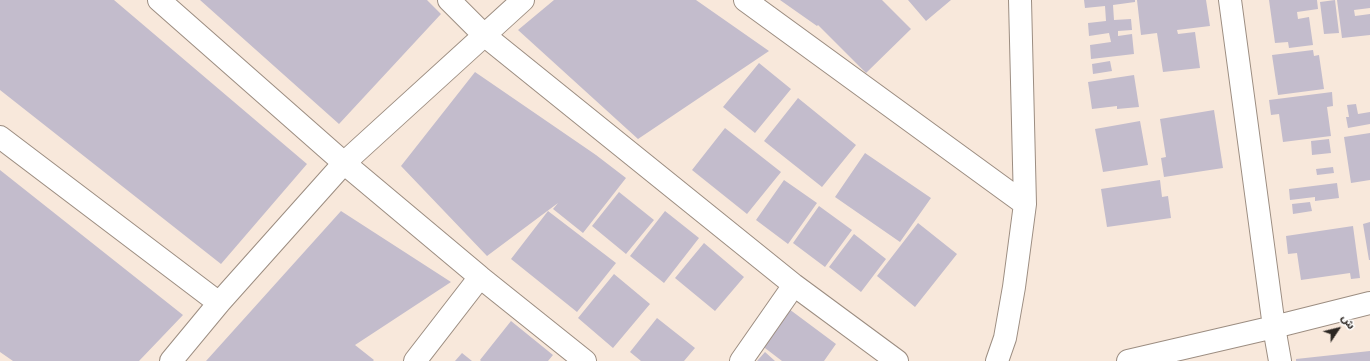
<!DOCTYPE html>
<meta charset="utf-8">
<style>
body{margin:0}
#map{position:relative;width:1370px;height:361px;overflow:hidden;background:#f8e8db;font-family:Bitter,"Noto Sans Arabic",serif}
canvas{display:block}
.north{position:absolute;left:1318px;top:309px;width:40px;height:40px;-webkit-text-stroke:3px #fff;paint-order:stroke;rotate:55deg;font-size:11px;font-weight:700;line-height:16px;text-align:center;color:#2c2622}
.north::after{content:'';display:block;margin:auto;width:14px;height:18px;background:#2c2622;clip-path:polygon(50% 0,100% 100%,50% 72%,0 100%)}
</style>
<div id="map">
<canvas width="1370" height="361"></canvas>
<div class="north">ش</div>
</div>
<script>
const c = document.querySelector('canvas').getContext('2d');
c.lineJoin = 'round';
function paint(path, color) { c.fillStyle = color; c.fill(path, 'evenodd'); }
function stroke(path, color, width, dash) { c.strokeStyle = color; c.lineWidth = width; c.lineCap = dash ? 'butt' : 'round'; c.setLineDash(dash || []); c.stroke(path); }
paint(new Path2D(`
 M 0,0 L 114,0 L 307,164 L 221,264 L 0,90 Z
 M 200,0 L 427,0 L 441,14 L 339,124 Z
 M 554,0 L 696,0 L 769,51 L 638,139 L 518,30 Z
 M 780,0 L 882,0 L 911,29 L 866,73 L 818,25 L 817,26 Z
 M 908,0 L 951,0 L 926,21 Z
 M 1084,0 L 1135,0 L 1135,2 L 1113,5 L 1114,20 L 1131,19 L 1132,30 L 1118,31 L 1118,36 L 1132,34 L 1134,54 L 1091,59 L 1090,45 L 1111,42 L 1109,33 L 1089,36 L 1088,23 L 1106,21 L 1105,6 L 1085,8 Z
 M 1137,0 L 1206,0 L 1210,26 L 1177,30 L 1178,34 L 1195,32 L 1200,68 L 1163,72 L 1157,33 L 1141,35 Z
 M 1269,0 L 1317,0 L 1318,9 L 1297,12 L 1298,19 L 1309,17 L 1313,45 L 1289,48 L 1288,42 L 1275,43 Z
 M 1335,0 L 1339,33 L 1324,34 L 1320,2 Z
 M 1337,0 L 1370,0 L 1370,8 L 1354,10 L 1355,16 L 1370,14 L 1370,35 L 1342,38 Z
 M 1313,50 L 1314,56 L 1319,55 L 1324,89 L 1278,95 L 1272,55 Z
 M 1110,61 L 1112,71 L 1093,74 L 1092,64 Z
 M 759,63 L 791,89 L 755,133 L 723,107 Z
 M 475,72 L 596,155 L 626,178 L 583,233 L 553,209 L 558,203 L 487,256 L 401,166 Z
 M 1134,75 L 1139,107 L 1117,109 L 1117,106 L 1092,109 L 1088,82 Z
 M 1332,92 L 1333,106 L 1327,107 L 1331,136 L 1283,142 L 1279,114 L 1271,115 L 1269,100 Z
 M 798,98 L 856,145 L 822,187 L 764,141 Z
 M 1356,104 L 1358,114 L 1370,112 L 1370,124 L 1348,128 L 1346,117 L 1349,117 L 1347,105 Z
 M 1214,110 L 1223,168 L 1164,177 L 1161,158 L 1166,157 L 1160,119 Z
 M 1140,121 L 1148,165 L 1103,172 L 1095,129 Z
 M 725,128 L 781,172 L 747,214 L 692,170 Z
 M 1370,133 L 1370,180 L 1351,183 L 1344,137 Z
 M 1329,139 L 1331,153 L 1312,155 L 1311,141 Z
 M 865,153 L 931,198 L 900,242 L 835,197 Z
 M 1333,167 L 1334,173 L 1317,175 L 1316,169 Z
 M 0,170 L 183,315 L 139,361 L 13,361 L 0,352 Z
 M 784,180 L 817,203 L 788,244 L 756,220 Z
 M 1160,180 L 1162,197 L 1168,196 L 1171,218 L 1107,227 L 1101,189 Z
 M 1337,183 L 1339,198 L 1315,201 L 1315,197 L 1290,200 L 1289,189 Z
 M 619,192 L 654,220 L 626,254 L 592,226 Z
 M 1310,202 L 1312,211 L 1293,214 L 1292,204 Z
 M 819,206 L 852,230 L 825,267 L 793,243 Z
 M 341,211 L 451,282 L 355,345 L 374,360 L 373,361 L 206,361 Z
 M 548,211 L 616,263 L 577,312 L 511,259 Z
 M 665,211 L 699,238 L 664,283 L 630,256 Z
 M 1370,222 L 1370,260 L 1369,260 L 1363,224 Z
 M 918,223 L 957,254 L 915,307 L 877,276 Z
 M 1353,226 L 1360,278 L 1351,279 L 1350,273 L 1301,280 L 1297,253 L 1288,254 L 1286,236 Z
 M 854,234 L 886,259 L 861,292 L 829,267 Z
 M 704,243 L 744,277 L 715,311 L 675,278 Z
 M 614,274 L 650,304 L 613,348 L 578,318 Z
 M 789,309 L 836,344 L 824,361 L 782,361 L 761,345 Z
 M 657,318 L 695,348 L 684,361 L 641,361 L 630,352 Z
 M 511,321 L 553,355 L 548,361 L 481,361 L 480,360 Z
 M 1370,351 L 1370,361 L 1296,361 L 1296,359 Z
 M 765,352 L 775,361 L 757,361 Z
 M 462,353 L 472,361 L 455,361 Z`), '#c3bccc');
const minor = new Path2D(`
 M 159,0 L 344,163 L 480,277 L 585,361
 M 449,0 L 484,35 L 794,285 L 897,361
 M 745,0 L 1025,204
 M 1230,0 L 1274,327 L 1280,361
 M 0,137 L 219,303
 M 171,361 L 219,303 L 344,163 L 523,0
 M 415,361 L 480,277
 M 741,361 L 794,285
 M 997,361 L 1005,338 L 1014,287 L 1025,204 L 1020,0
 M 1128,361 L 1274,327 L 1370,303`);
stroke(minor, '#9c8d81', 24);
stroke(minor, '#fff', 22);
</script>
